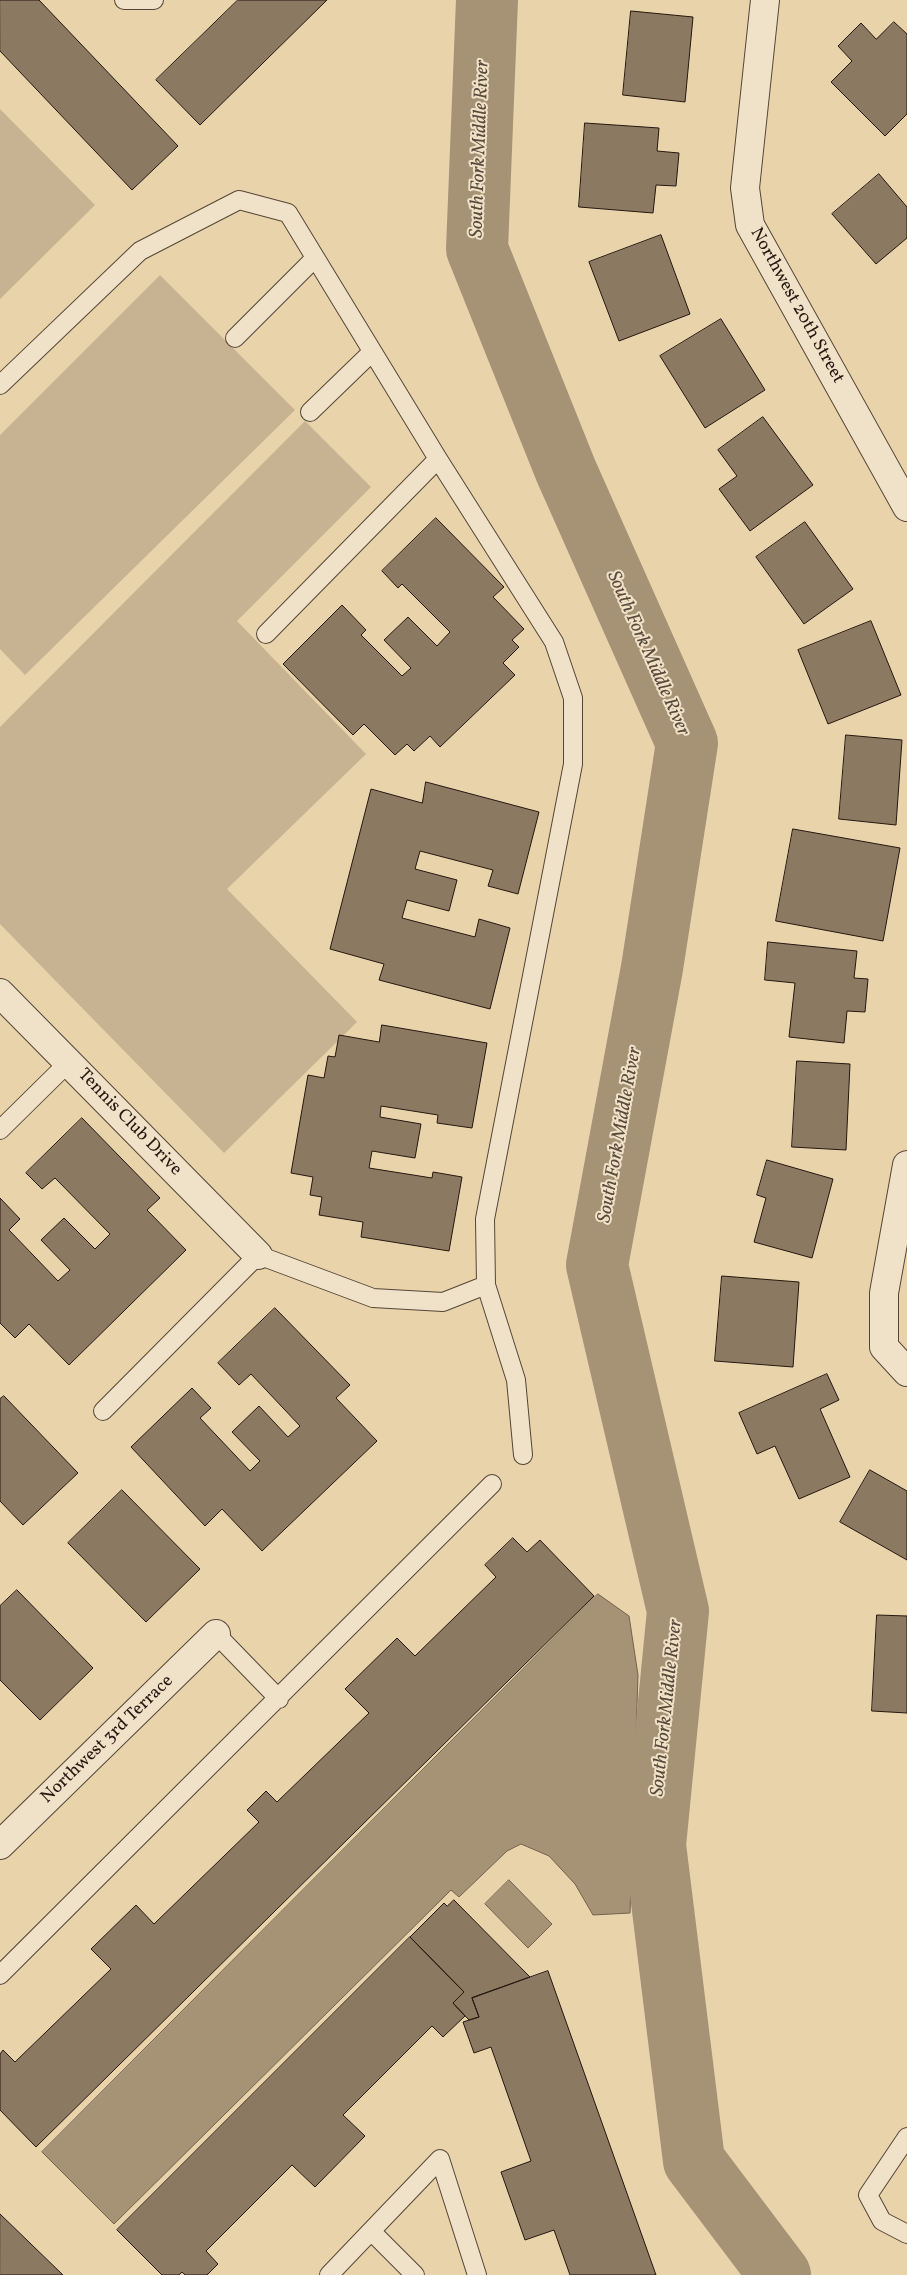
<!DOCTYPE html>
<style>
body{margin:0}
canvas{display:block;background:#e8d3ab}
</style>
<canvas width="907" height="2275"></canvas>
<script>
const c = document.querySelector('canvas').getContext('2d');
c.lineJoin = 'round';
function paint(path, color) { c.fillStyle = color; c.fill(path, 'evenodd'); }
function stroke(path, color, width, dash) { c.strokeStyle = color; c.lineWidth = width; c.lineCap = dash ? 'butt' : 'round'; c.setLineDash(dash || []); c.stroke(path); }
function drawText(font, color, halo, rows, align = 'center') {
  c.font = font + ' Vollkorn,serif'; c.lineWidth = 4; c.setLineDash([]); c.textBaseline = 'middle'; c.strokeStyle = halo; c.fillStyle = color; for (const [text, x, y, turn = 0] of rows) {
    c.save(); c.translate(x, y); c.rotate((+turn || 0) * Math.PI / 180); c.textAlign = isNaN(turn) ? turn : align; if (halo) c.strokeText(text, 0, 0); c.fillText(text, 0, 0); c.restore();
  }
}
paint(new Path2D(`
 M 0,109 L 95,205 L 0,299 Z
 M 160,275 L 295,410 L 25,675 L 0,649 L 0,435 Z
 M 305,421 L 371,487 L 237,621 L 366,754 L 227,889 L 357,1022 L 224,1153 L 0,924 L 0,727 Z`), '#c7b391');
const water = new Path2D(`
 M 598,1594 L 629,1616 L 638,1675 L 630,1913 L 593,1915 L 575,1884 L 549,1856 L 521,1844 L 507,1851 L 459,1897 L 451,1890 L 114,2224 L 42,2152 Z
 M 509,1880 L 552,1924 L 528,1948 L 485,1904 Z`);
paint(water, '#a69376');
stroke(water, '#73614d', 1);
stroke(new Path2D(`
 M 487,0 L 477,249 L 566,471 L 687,743 L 652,968 L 597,1265 L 678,1611 L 655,1845 L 694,2161 L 780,2275`), '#a69376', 62);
const building = new Path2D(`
 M 0,0 L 39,0 L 178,146 L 132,190 L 0,51 Z
 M 238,0 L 327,0 L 200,125 L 156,80 Z
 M 631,11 L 693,17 L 685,102 L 623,95 Z
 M 894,22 L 907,34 L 907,114 L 885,136 L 831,82 L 852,61 L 838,46 L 861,23 L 876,39 Z
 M 585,123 L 659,128 L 657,151 L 679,153 L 676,186 L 656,185 L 653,213 L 579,207 Z
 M 879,174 L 907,207 L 907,238 L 876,264 L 832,214 Z
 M 661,235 L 690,314 L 619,341 L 589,262 Z
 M 721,319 L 765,390 L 705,428 L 660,356 Z
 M 763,417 L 813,485 L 750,531 L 719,489 L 737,476 L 718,450 Z
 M 436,518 L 504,587 L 493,597 L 524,629 L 512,640 L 519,647 L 503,663 L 515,675 L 440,747 L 430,736 L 414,751 L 407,744 L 395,755 L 364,724 L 353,735 L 283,664 L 342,605 L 366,630 L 361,635 L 402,676 L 411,668 L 384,640 L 408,617 L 437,646 L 450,632 L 402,584 L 398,588 L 382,571 Z
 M 805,522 L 853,589 L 804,624 L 756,557 Z
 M 871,621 L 901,695 L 828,724 L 798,650 Z
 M 846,735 L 902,740 L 896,825 L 839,819 Z
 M 426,782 L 539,812 L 518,894 L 488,886 L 493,870 L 420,851 L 415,869 L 457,880 L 449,911 L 407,900 L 402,918 L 475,937 L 479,919 L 510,928 L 490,1009 L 379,980 L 384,964 L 330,949 L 371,789 L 422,803 Z
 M 793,829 L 900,848 L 883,941 L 776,921 Z
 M 768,942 L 857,951 L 854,978 L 868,979 L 865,1012 L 847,1011 L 844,1043 L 789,1037 L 795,983 L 765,980 Z
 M 382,1025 L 487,1043 L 472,1128 L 437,1123 L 438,1115 L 381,1106 L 380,1117 L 421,1124 L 415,1158 L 372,1151 L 369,1168 L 432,1178 L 433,1172 L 462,1177 L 449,1251 L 361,1237 L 363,1222 L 319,1215 L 322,1197 L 310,1195 L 313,1177 L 291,1173 L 308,1075 L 324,1078 L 328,1056 L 335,1057 L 339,1035 L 379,1042 Z
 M 797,1061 L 850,1064 L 846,1150 L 792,1147 Z
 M 82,1118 L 160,1198 L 147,1210 L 186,1250 L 69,1365 L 29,1324 L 15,1338 L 0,1323 L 0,1198 L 20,1219 L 9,1230 L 58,1281 L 70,1270 L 41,1240 L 64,1218 L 95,1249 L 110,1234 L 55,1178 L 42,1189 L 26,1173 Z
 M 767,1160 L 833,1179 L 812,1258 L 754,1242 L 766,1198 L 757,1195 Z
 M 722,1276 L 799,1282 L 793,1367 L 715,1361 Z
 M 275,1308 L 350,1385 L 336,1398 L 377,1441 L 262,1551 L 222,1509 L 205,1526 L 131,1447 L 192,1388 L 211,1408 L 200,1418 L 250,1471 L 260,1461 L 232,1432 L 259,1406 L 288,1437 L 300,1426 L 251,1374 L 239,1385 L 218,1363 Z
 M 827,1374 L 839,1400 L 820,1409 L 850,1477 L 799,1499 L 775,1446 L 757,1454 L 739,1413 Z
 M 4,1396 L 78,1473 L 23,1525 L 0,1501 L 0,1399 Z
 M 870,1470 L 907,1491 L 907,1560 L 840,1522 Z
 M 122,1490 L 200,1569 L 146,1622 L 68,1543 Z
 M 513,1538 L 527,1552 L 540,1540 L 594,1596 L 36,2147 L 0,2110 L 0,2054 L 3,2050 L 15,2062 L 111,1969 L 91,1949 L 136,1905 L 154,1924 L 259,1822 L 247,1810 L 266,1791 L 277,1802 L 369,1713 L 345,1689 L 397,1638 L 415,1656 L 496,1577 L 485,1565 Z
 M 17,1590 L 93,1668 L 40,1720 L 0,1680 L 0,1606 Z
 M 877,1615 L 907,1616 L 907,1713 L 872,1711 Z
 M 454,1900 L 530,1977 L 472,1998 L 479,2017 L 469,2020 L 453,2003 L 464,1992 L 410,1937 L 444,1903 L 447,1906 Z
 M 410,1937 L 464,1992 L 453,2003 L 465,2016 L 443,2037 L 432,2026 L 343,2115 L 365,2136 L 315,2187 L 292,2165 L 206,2251 L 218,2264 L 207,2275 L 185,2275 L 182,2272 L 179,2275 L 162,2275 L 117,2230 Z
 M 548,1971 L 656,2275 L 570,2275 L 554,2230 L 525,2240 L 501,2172 L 531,2161 L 491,2047 L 474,2053 L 463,2022 L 479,2017 L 472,1998 Z
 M 0,2214 L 63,2275 L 0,2275 Z`);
paint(building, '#8b7961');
stroke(building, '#261710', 1);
const lane = new Path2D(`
 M 124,0 L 154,0
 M 235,338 L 315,258
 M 0,385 L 140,251 L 239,200 L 288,213 L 438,459 L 554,642 L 573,698 L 573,764 L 485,1219 L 486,1285 L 516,1380 L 523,1455
 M 310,412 L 372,352
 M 266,634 L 438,459
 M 0,1130 L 69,1062
 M 103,1411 L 258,1255 L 373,1298 L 443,1302 L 486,1285
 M 216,1634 L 279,1699
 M 0,1975 L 492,1484
 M 907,2137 L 868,2195 L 882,2221 L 907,2234
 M 371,2231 L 440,2159 L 477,2275
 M 329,2275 L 371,2231 L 415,2275`);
const street = new Path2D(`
 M 765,0 L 745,188 L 750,225 L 907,507
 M 0,993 L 258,1255
 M 907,1165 L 884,1293 L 884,1347 L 907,1372
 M 0,1845 L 216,1634`);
stroke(lane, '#564637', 20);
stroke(street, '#564637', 30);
stroke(lane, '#f0e2c8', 18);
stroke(street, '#f0e2c8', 28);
drawText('18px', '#261710', '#f0e2c8', [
 ["Northwest 20th Street",796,306,61],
 ["Tennis Club Drive",129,1123,46],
 ["Northwest 3rd Terrace",108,1740,-44]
]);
drawText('italic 19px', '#594939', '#f0e2c8', [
 ["South Fork Middle River",481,149,-88],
 ["South Fork Middle River",647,654,66],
 ["South Fork Middle River",621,1135,-80],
 ["South Fork Middle River",668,1708,-84]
]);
</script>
